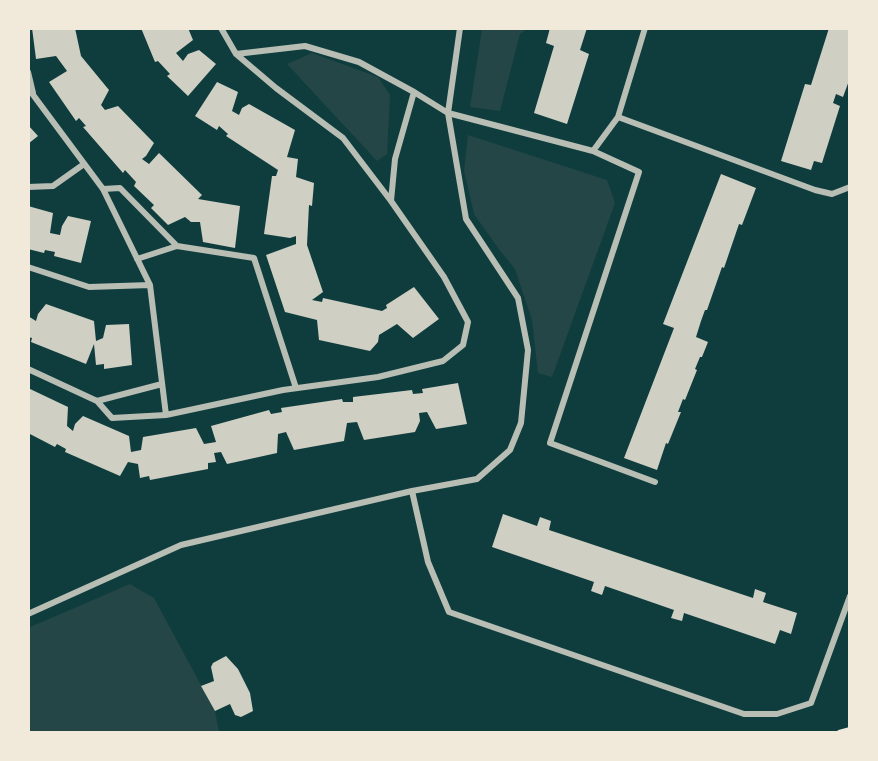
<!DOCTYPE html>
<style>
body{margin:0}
#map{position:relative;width:878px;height:761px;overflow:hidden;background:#0f3d3e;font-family:Merriweather,serif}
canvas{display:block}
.frame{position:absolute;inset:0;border:30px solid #f1e9da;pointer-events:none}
</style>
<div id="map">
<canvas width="878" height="761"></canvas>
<div class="frame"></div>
</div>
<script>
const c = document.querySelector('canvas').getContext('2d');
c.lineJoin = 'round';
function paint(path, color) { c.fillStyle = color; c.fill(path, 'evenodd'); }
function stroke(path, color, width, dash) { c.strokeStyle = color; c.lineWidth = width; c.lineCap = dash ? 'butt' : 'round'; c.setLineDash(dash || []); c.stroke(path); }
paint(new Path2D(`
 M 482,29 L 527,29 L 520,34 L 500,111 L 470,107 Z
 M 312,53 L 378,77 L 390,95 L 387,154 L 377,161 L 287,64 Z
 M 468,135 L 607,180 L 615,203 L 552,377 L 538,373 L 532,320 L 515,269 L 498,248 L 474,214 L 464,171 Z
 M 130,584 L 154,598 L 215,711 L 219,732 L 29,732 L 28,628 Z`), '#244646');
paint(new Path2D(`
 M 32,28 L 75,28 L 81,56 L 109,90 L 101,105 L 105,110 L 118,106 L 154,143 L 146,156 L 142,159 L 149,164 L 159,153 L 202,195 L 198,199 L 240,206 L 235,248 L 203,242 L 200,222 L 191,222 L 185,217 L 168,225 L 151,208 L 154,205 L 134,186 L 136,182 L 125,170 L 123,173 L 83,127 L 86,126 L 79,118 L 76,121 L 49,82 L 67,71 L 56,56 L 36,59 Z
 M 141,28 L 188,28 L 193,40 L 176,53 L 183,61 L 188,54 L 199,50 L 216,64 L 188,96 L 167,76 L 170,74 L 158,61 L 155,62 Z
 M 550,28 L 587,28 L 580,50 L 589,54 L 567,124 L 534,113 L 554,46 L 546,43 Z
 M 829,28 L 850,28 L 850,78 L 843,97 L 836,94 L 833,103 L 840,106 L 822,163 L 814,161 L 811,170 L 781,161 L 805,84 L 811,85 Z
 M 217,82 L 238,92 L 232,111 L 239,115 L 242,108 L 249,104 L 295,130 L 287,157 L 298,159 L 296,177 L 314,183 L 312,206 L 309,205 L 307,245 L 323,292 L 312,300 L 322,302 L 323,298 L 382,311 L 387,308 L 386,305 L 414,287 L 439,319 L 413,338 L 397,324 L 379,335 L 378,342 L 370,351 L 319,340 L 317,320 L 285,312 L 266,255 L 296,244 L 296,236 L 290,238 L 264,234 L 272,176 L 276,176 L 278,170 L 226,136 L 228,134 L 219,126 L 217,130 L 195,116 Z
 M 28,125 L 38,136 L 28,144 Z
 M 721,174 L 756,188 L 742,225 L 739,224 L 724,268 L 722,267 L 707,310 L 705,310 L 701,321 L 696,337 L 708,342 L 702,357 L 700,357 L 695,369 L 697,370 L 685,400 L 683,399 L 678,412 L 681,412 L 668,444 L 666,443 L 657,470 L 624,458 L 674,328 L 663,324 Z
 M 28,206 L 53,213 L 50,233 L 60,235 L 62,226 L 68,216 L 91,221 L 81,263 L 54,256 L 55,252 L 45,250 L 44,253 L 28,249 Z
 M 46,304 L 94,321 L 96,341 L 103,338 L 106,325 L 129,324 L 132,365 L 104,369 L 104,364 L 96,365 L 94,344 L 86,364 L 31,342 L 32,338 L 28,337 L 28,316 L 36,321 L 38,314 Z
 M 458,383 L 467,424 L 436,429 L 427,412 L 419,413 L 420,421 L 415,432 L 364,440 L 357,422 L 347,423 L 344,441 L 294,450 L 286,432 L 278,434 L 277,453 L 227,464 L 221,452 L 214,453 L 216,462 L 208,463 L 208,469 L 150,480 L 149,476 L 140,478 L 138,464 L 128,462 L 120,476 L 65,452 L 66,449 L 57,444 L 55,447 L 28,433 L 28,388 L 68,407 L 67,426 L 73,431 L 75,424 L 83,416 L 129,436 L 131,452 L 141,450 L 143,437 L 196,428 L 204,444 L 216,442 L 211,426 L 269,410 L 271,414 L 282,412 L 281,408 L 342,399 L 343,402 L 353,402 L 353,397 L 412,390 L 413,394 L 423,393 L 422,389 Z
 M 503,514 L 537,526 L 540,517 L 551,521 L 549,530 L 753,598 L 755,589 L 766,593 L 763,602 L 797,613 L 791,634 L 780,630 L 775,644 L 684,613 L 682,621 L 671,618 L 674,610 L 605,586 L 602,595 L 591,591 L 594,582 L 492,547 Z
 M 226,656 L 238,669 L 250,693 L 253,711 L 241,717 L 235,715 L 230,704 L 215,711 L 201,686 L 214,681 L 211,667 L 213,663 Z`), '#cfcfc3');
stroke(new Path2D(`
 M 839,732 L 850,729`), '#f1e9da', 4);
stroke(new Path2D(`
 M 236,54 L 305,46 L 359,62 L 414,92 L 448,113 L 593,151 L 639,172 L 550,443 L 655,482
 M 28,72 L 33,93
 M 28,88 L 103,189 L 150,285 L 166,415
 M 618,117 L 815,190 L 832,194 L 850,187
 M 593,151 L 618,117 L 645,28
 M 28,187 L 53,186 L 84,164
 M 103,189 L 120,188 L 177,246 L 254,258 L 296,388
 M 391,201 L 395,159 L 414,92
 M 137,259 L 177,246
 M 28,267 L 89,287 L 150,285
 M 28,369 L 97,401 L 112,418 L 166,415 L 283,390 L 378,377 L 443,361 L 463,345 L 468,322 L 444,277 L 391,201 L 343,138 L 276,88 L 236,54 L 221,28
 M 97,401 L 162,384
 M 412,491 L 428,562 L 449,612 L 744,714 L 777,714 L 811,703 L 850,596
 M 28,614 L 181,545 L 412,491 L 477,479 L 510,450 L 521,423 L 528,350 L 518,298 L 466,219 L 448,113 L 460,28`), '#b8beb3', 6);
</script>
